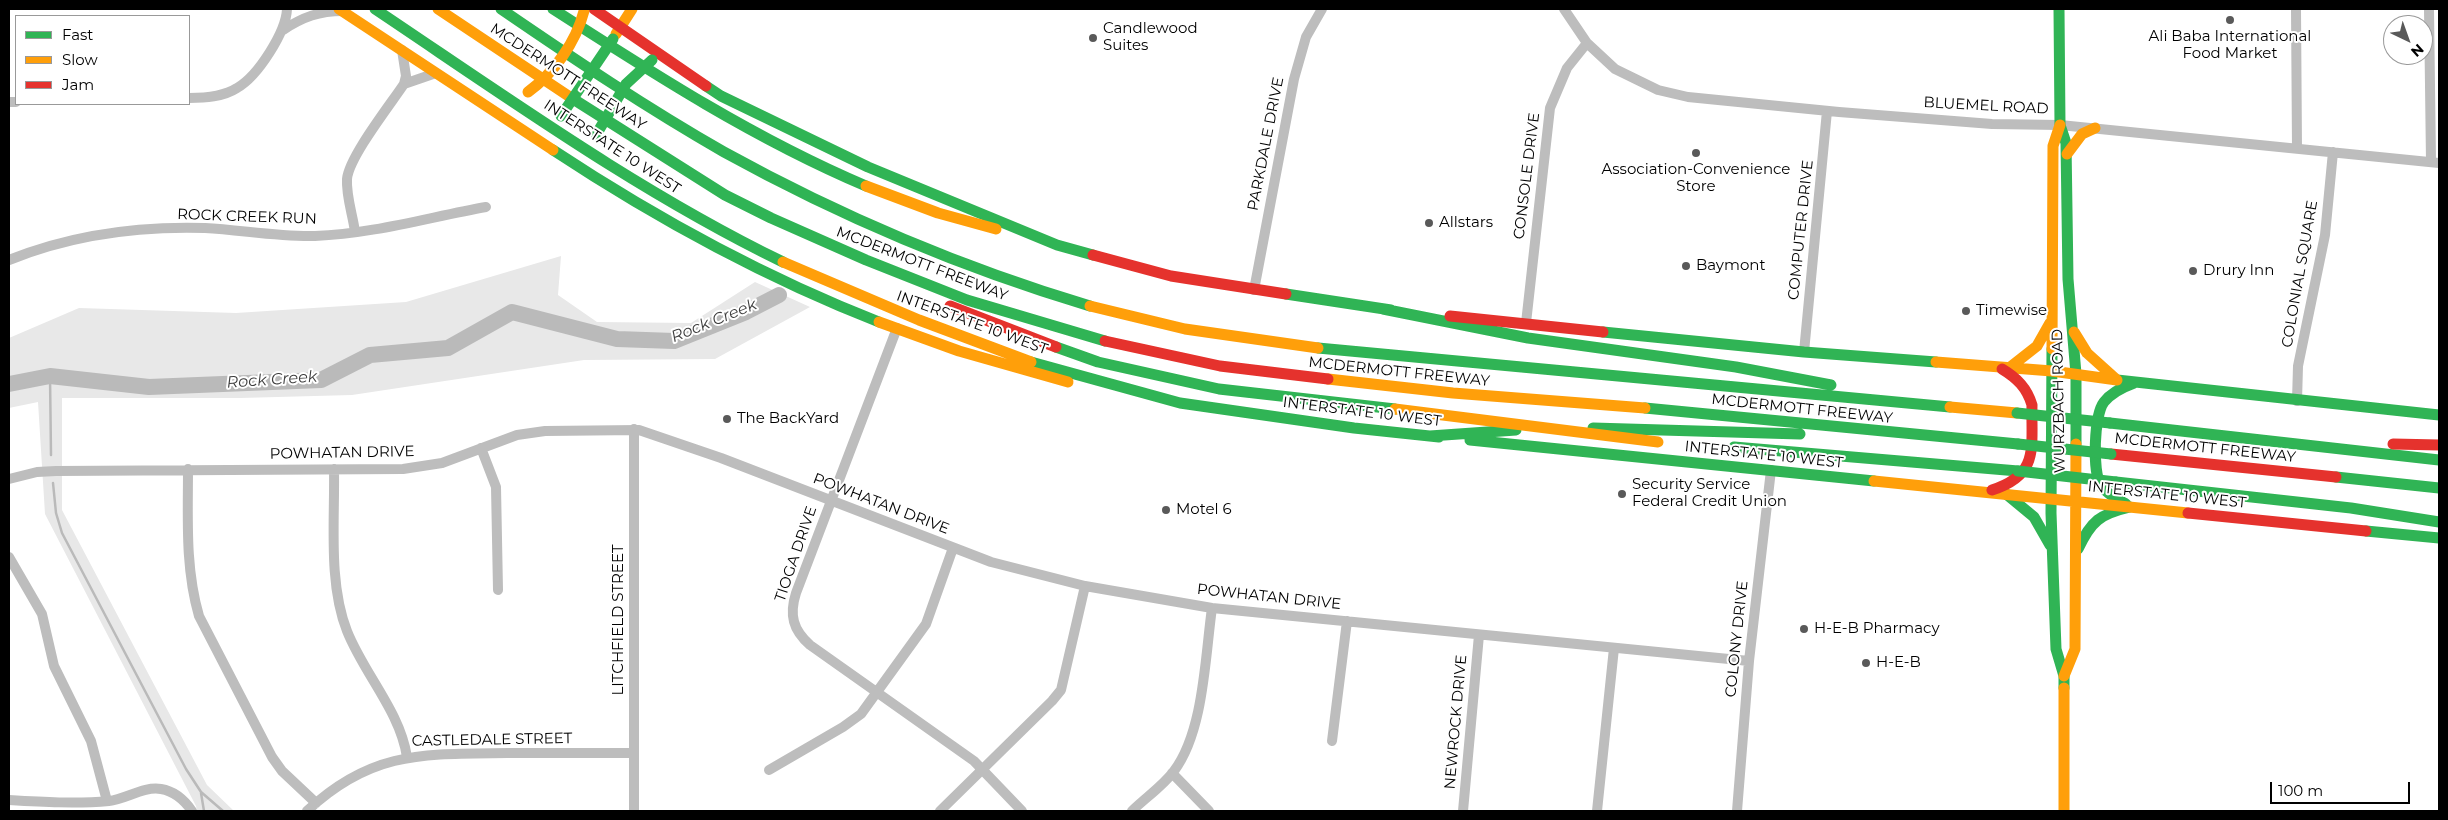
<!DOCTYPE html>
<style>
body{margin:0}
#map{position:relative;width:2448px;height:820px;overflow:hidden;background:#fff;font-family:Montserrat,sans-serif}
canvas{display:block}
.frame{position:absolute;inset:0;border:10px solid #000;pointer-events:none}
.legend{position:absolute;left:15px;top:15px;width:175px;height:90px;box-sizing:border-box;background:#fff;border:1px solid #999;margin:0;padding:6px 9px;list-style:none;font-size:15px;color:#000}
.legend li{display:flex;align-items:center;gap:10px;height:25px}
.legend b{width:25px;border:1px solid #999}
.north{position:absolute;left:2383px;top:15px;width:50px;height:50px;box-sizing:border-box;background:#fff;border:1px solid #999;border-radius:50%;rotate:138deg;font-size:14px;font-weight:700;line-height:20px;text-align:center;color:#000}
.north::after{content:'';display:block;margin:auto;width:18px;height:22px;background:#595959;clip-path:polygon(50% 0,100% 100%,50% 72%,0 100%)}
.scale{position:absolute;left:2270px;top:782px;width:140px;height:22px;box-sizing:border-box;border:2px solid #000;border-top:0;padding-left:6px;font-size:15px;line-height:18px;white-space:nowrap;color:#000;-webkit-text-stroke:4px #fff;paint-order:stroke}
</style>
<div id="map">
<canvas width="2448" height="820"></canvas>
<div class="frame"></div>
<ul class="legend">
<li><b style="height:6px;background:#30b455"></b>Fast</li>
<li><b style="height:6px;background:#ff9f0a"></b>Slow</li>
<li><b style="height:6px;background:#e5322d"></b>Jam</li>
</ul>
<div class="north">N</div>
<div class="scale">100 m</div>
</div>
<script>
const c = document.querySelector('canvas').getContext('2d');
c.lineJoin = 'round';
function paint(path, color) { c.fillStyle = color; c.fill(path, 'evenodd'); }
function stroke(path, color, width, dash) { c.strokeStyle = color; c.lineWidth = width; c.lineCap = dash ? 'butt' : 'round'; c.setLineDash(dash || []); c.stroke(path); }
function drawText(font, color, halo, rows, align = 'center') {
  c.font = font + ' Montserrat,sans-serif'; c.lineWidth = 4; c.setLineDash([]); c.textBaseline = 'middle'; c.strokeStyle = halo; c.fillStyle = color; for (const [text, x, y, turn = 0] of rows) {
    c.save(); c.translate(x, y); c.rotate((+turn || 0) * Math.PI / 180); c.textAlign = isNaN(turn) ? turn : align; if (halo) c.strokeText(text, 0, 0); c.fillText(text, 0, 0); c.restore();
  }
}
paint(new Path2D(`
 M 561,256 L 558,295 L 597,322 L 691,323 L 755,282 L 810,307 L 715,359 L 584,360 L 352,395 L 240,398 L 62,398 L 62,510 L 207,785 L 234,811 L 197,811 L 196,806 L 45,514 L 38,402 L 9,408 L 9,338 L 79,308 L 236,313 L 406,302 Z`), '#e8e8e8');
stroke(new Path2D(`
 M 50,376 L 51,455
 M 53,483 L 56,513 L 62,533 L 186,769 L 201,792 L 223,811
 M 201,793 L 204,811`), '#bababa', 2.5);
stroke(new Path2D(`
 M 9,384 L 50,376 L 149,387 L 321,380 L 370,355 L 448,348 L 512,312 L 617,339 L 674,341 L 746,312 L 779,295`), '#bababa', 16);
stroke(new Path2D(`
 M 1564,9 L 1587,43 L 1615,69 L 1658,90 L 1688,97 L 1839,112 L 1992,124 L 2060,125 L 2439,163
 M 2296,9 L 2297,148
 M 2429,9 L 2431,162
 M 283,30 C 303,17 319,11 343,11
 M 402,50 L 406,76 L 404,84 L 436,73
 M 189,98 C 205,98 223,97 237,88 C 258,76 286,32 287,9
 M 9,102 L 16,102
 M 355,232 C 353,216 346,196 347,179 C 349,157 390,105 404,84
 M 9,260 C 71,235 138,226 205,228 C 242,230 278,237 315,236 C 372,234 430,217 486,207
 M 1254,290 L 1294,79 L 1306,37 L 1322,9
 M 1526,323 L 1550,108 L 1567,68 L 1587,43
 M 897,328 L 796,593 C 789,615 793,630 810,645 L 974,761 L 1022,811
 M 1804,352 L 1827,111
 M 2297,401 L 2298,366 L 2325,235 L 2333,152
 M 481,448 L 496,487 L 498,590
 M 188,469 C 188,518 185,568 199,616 L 272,757 L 282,771 L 316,803
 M 334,469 C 335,520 328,583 347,631 C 364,674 400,711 407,757
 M 9,479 L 37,472 L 56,471 L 403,469 L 442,463 L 517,435 L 545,431 L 639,430 L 721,458 L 991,562 L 1085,586 L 1212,608 L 1749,661
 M 9,557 L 42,614 L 54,666 L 91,741 L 107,801
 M 1332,741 L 1347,621
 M 769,770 L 843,727 L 861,714 L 926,624 L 953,548
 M 1172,773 L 1209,811
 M 9,800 C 42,802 76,804 109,801 C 126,799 144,786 161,789 C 174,791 185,801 192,811
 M 307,811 C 372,750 425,754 508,753 C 550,753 592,753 633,753
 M 634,811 L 634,429
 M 940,811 L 1052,701 L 1061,690 L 1085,586
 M 1132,811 C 1145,798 1163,786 1174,771 C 1204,731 1205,657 1212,608
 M 1463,811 L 1479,635
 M 1597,811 L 1614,648
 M 1737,811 L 1749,661 L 1771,470`), '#bdbdbd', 10);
stroke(new Path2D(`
 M 375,9 C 508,98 639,192 783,262
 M 501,9 C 574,59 647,108 724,152 C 840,216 963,268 1090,306
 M 553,9 C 654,74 755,139 866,186
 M 2059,9 L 2060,125 L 2066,143 L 2068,279 L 2076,374 L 2076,444
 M 706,86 L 721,96 L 868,167 L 1057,245 L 1093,255
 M 570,97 L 725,195 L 771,218 L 866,260 L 967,300 L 1105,341
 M 553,150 C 656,218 764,277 879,322
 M 1286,294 L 1391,310
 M 1383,309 L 1528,338 L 1736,367 L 1831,385
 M 1603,332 L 1804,352 L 1936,362
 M 1056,347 L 1098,362 L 1219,389 L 1395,409
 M 1318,348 L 1950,407
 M 2052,349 L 2051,513 L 2056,649 L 2064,676 L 2064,688
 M 1031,362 L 1180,403 L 1354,428 L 1439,437
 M 2117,380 L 2439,415
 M 1645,408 L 2018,444
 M 2110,423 L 2439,460
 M 1593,428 L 1800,434
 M 1430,436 L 1516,430
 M 1470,440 L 1874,481
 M 1734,447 L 2018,471
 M 2336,477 L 2439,488
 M 2116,482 L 2351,508 L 2439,522
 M 2005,493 L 2034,517 L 2050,545
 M 2126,504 C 2117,499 2107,494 2101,486 C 2092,471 2094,415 2104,402 C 2112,392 2123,387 2134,383
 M 2366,531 L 2439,538
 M 2078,549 C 2091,521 2100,514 2130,507`), '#30b455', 11);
stroke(new Path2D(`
 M 339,9 L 553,150
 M 438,9 L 570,97
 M 616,34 L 632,9
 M 2067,154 L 2082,134 L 2095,128
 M 866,186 L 938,213 L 996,229
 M 783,262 L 919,320 L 1031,362
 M 1090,306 L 1185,329 L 1318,348
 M 879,322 L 959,351 L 1068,382
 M 2074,332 L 2087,353 L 2117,380
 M 2052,349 L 2053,146 L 2060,125
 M 1936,362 L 2052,371 L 2117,380
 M 2009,368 L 2037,346 L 2050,323
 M 1328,379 L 1453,393 L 1645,408
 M 1950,407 L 2017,413
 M 1874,481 L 2188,513
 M 2064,676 L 2075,649 L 2076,444
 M 2064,688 L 2064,811`), '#ff9f0a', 11);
stroke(new Path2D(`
 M 594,9 L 706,86
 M 1093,255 L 1171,276 L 1286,294
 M 950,306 L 1056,347
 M 1450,316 L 1603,332
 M 1105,341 L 1220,366 L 1328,379
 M 2393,444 L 2439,445
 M 2111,454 L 2336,477
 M 1992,490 C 2040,475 2031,447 2032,405 C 2027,388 2017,378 2002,369
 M 2188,513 L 2366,531`), '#e5322d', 11);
stroke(new Path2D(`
 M 561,116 L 613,39
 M 596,135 L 626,84 L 652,60
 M 2017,413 L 2110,423
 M 2018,444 L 2111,454
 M 2018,471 L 2116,482`), '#30b455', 11);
stroke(new Path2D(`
 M 528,92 C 554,73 576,42 584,11
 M 1395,409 L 1658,442`), '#ff9f0a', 11);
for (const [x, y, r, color] of [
 [2230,20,5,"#595959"],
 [1093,38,5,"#595959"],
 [1696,153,5,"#595959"],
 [1429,223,5,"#595959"],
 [1686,266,5,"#595959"],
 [2193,271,5,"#595959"],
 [1966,311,5,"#595959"],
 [727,419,5,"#595959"],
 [1622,494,5,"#595959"],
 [1166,510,5,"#595959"],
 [1804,629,5,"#595959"],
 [1866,663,5,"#595959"]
]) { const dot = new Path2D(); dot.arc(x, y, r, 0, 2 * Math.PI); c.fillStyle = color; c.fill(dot); stroke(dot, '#fff', 2); }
drawText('15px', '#000', '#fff', [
 ["Candlewood",1103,29],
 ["Suites",1103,46],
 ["Ali Baba International",2230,37,"center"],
 ["Food Market",2230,54,"center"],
 ["Association-Convenience",1696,170,"center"],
 ["Store",1696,187,"center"],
 ["Allstars",1439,223],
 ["Baymont",1696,266],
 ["Drury Inn",2203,271],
 ["Timewise",1976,311],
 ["The BackYard",737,419],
 ["Security Service",1632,485],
 ["Federal Credit Union",1632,502],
 ["Motel 6",1176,510],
 ["H-E-B Pharmacy",1814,629],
 ["H-E-B",1876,663]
], 'left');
drawText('15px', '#000', '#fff', [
 ["MCDERMOTT FREEWAY",568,77,33],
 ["BLUEMEL ROAD",1986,106,3],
 ["PARKDALE DRIVE",1266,144,-79],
 ["INTERSTATE 10 WEST",612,147,33],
 ["CONSOLE DRIVE",1527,176,-83],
 ["ROCK CREEK RUN",247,217,2],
 ["COMPUTER DRIVE",1801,230,-84],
 ["MCDERMOTT FREEWAY",922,264,21],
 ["COLONIAL SQUARE",2300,274,-80],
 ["INTERSTATE 10 WEST",972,323,20],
 ["MCDERMOTT FREEWAY",1399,372,6],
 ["WURZBACH ROAD",2059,401,-91],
 ["MCDERMOTT FREEWAY",1802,409,6],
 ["INTERSTATE 10 WEST",1362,412,7],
 ["MCDERMOTT FREEWAY",2205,448,6],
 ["POWHATAN DRIVE",342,453,-1],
 ["INTERSTATE 10 WEST",1764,455,6],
 ["INTERSTATE 10 WEST",2167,495,6],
 ["POWHATAN DRIVE",881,504,21],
 ["TIOGA DRIVE",796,554,-71],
 ["POWHATAN DRIVE",1269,597,6],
 ["LITCHFIELD STREET",619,620,-90],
 ["COLONY DRIVE",1737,639,-84],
 ["NEWROCK DRIVE",1456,722,-85],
 ["CASTLEDALE STREET",492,740,-1]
]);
drawText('italic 16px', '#3d3d3d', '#fff', [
 ["Rock Creek",714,321,-22],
 ["Rock Creek",272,380,-4]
]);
</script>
